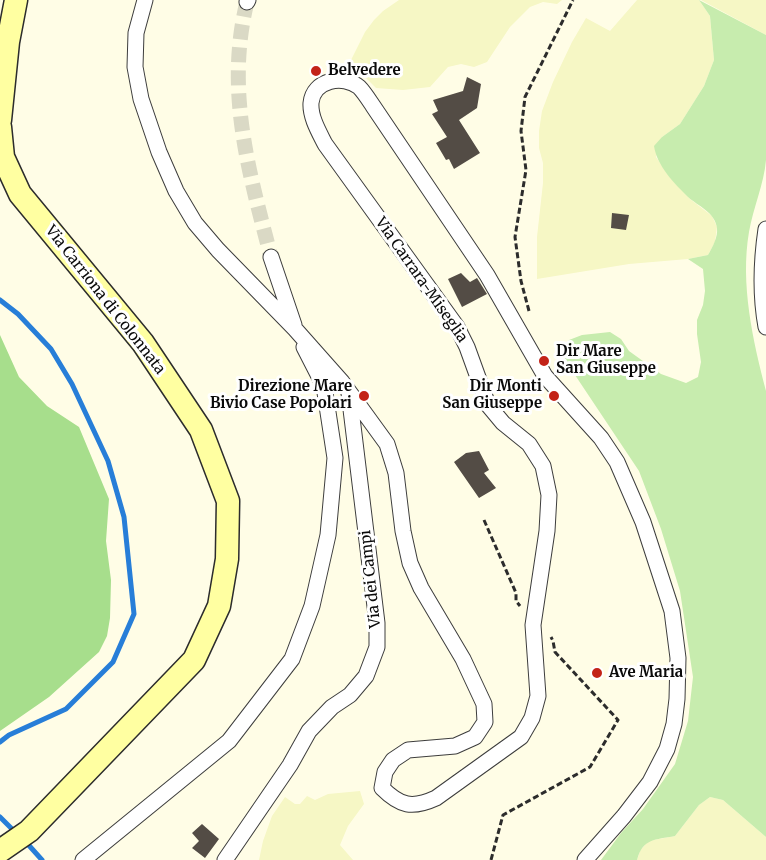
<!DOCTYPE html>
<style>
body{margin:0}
canvas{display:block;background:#fffde6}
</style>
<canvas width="766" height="860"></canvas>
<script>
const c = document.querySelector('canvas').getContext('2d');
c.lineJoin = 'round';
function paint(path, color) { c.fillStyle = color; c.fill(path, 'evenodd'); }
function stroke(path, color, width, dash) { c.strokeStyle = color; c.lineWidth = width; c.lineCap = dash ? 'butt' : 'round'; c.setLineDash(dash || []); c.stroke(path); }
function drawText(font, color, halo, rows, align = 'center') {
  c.font = font + ' Merriweather,serif'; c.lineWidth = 6; c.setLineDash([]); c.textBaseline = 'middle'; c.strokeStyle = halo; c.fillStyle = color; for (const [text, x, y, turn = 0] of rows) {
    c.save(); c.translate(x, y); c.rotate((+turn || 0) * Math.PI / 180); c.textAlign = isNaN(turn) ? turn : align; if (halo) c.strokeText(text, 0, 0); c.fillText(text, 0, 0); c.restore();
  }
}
paint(new Path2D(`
 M 399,0 L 562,0 L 557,4 L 543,2 L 530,7 L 510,27 L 487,62 L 474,67 L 461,64 L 448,67 L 430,87 L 403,90 L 376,88 L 350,62 L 365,32 L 374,20 L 383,11 Z
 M 637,0 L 699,0 L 710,16 L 714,60 L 704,86 L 680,124 L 662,137 L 656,157 L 669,176 L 690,199 L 712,216 L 717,227 L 715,242 L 708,255 L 688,259 L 629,264 L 537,279 L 537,237 L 543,183 L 543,163 L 539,148 L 539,131 L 542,111 L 553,82 L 572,42 L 586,18 L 610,31 Z
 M 701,0 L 766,0 L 766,35 Z
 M 360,791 L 364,804 L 348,826 L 340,845 L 353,860 L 259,860 L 263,841 L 272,816 L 285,797 L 295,804 L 300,804 L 307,796 L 315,800 L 328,794 Z
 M 710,797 L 723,800 L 766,837 L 766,860 L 637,860 L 640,851 L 648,841 L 675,836 L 699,805 Z`), '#f6f7c5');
paint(new Path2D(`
 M 699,0 L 766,35 C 766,76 766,119 766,160 C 764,184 753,208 749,232 C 740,284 753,341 766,391 L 766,837 L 723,800 L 710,797 L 699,805 L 675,836 C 655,840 643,838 637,860 L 601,860 L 621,833 L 643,809 L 675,764 L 688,721 L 693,677 L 680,591 L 661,529 L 639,471 L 571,369 L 560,350 L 569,340 L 582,335 L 610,332 L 621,339 L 629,351 L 661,374 L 686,383 L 698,377 L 701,362 L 697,334 L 697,320 L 703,305 L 705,291 L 703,269 L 688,259 L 708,255 C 713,246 718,237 717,228 C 715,212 698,206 688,197 C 674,183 657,166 654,146 L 662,137 L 680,124 L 704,86 L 714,60 L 710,16 Z`), '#c7ecae');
paint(new Path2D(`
 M 0,335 L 19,377 L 47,406 L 79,427 L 109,499 L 106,541 L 111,580 L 110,618 L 107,636 L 99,652 L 49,697 L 0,731 Z`), '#a7de8c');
stroke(new Path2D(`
 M 0,300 L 18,314 L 51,349 L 72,384 L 108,461 L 124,517 L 134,614 L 113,662 L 66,709 L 9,735 L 0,742
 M 0,817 L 16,833
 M 25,841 L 42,860`), '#277ed8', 5);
paint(new Path2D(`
 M 467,77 L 481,84 L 477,108 L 459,120 L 480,153 L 454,169 L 449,159 L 446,160 L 436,143 L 447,137 L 432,114 L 438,111 L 433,100 L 463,91 Z
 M 612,213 L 629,215 L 626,230 L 611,228 Z
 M 461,273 L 470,282 L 477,278 L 487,294 L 462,307 L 448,279 Z
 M 479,451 L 489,470 L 484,473 L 496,488 L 479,498 L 454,462 L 466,453 Z
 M 202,824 L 219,839 L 205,858 L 192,848 L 199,841 L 192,833 Z`), '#534c45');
stroke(new Path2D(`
 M 247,2 C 225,91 249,172 271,257`), '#dad9c5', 15, [15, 8]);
const street = new Path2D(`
 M 145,0 L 136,33 L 135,67 L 141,99 L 159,152 L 176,191 L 195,223 L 218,250 L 295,329 L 342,382 L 387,444 L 396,473 L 403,531 L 410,563 L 421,588 L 463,659 L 484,704 L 485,722 L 475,737 L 455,746 L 408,750 L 393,760 L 385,772 L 382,788 C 400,806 412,809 436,798 L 521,737 L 532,718 L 538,696 L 533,625 L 547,531 L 549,495 L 543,466 L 529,444 L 503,423 L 488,405 L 467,347 L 457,327 L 325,144 C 319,132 310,117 311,103 C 313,80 343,74 359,87 C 364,92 369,100 373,106 L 487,275 L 545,376 L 601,438 L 617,462 L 643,522 L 672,611 L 678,658 L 677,699 L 674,724 L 667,749 L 650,782 L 624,816 L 585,860
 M 247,2 L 248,0
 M 766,229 C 761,263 760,294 766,327
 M 271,257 L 294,325
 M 83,860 L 229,741 L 292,659 L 312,606 L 328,535 L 335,458 L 324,386 L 304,347
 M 225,860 L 290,765 L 309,731 L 332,707 L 350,695 L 366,676 L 377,647 L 377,623 L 349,393`);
const secondary = new Path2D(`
 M 0,120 L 8,42 L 16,0
 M 0,127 L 3,157 L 20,194 L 143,343 L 201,430 L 228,501 L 227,559 L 219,606 L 194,660 L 29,831 L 0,851`);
stroke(street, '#3d3d3d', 17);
stroke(secondary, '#2c2c2c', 25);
stroke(new Path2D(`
 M 529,311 L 521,281 L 515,237 L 526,170 L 521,131 L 525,97 L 573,0
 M 484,520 L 516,593 L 516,601 L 520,606
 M 491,860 L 503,815 L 590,767 L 618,720 L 555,652 L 553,641 L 551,637`), '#2c2c2c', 3, [6, 3]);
stroke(street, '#fff', 15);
stroke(secondary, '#ffffa1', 22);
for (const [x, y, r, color] of [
 [316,71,6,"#c32318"],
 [544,361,6,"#c32318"],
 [364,396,6,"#c32318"],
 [554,396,6,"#c32318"],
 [597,673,6,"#c32318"]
]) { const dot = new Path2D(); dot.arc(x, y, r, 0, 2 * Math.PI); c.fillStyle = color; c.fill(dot); stroke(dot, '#fff', 2); }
drawText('bold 15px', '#0a0a0a', '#fff', [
 ["Belvedere",328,71],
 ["Dir Mare",556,352],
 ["San Giuseppe",556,369],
 ["Direzione Mare",352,387,"right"],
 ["Bivio Case Popolari",352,404,"right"],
 ["Dir Monti",542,387,"right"],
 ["San Giuseppe",542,404,"right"],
 ["Ave Maria",609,673]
], 'left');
drawText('15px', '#0a0a0a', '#fff', [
 ["Via Carrara-Miseglia",421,280,55],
 ["Via Carriona di Colonnata",105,300,52],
 ["Via dei Campi",371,579,-96]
]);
</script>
